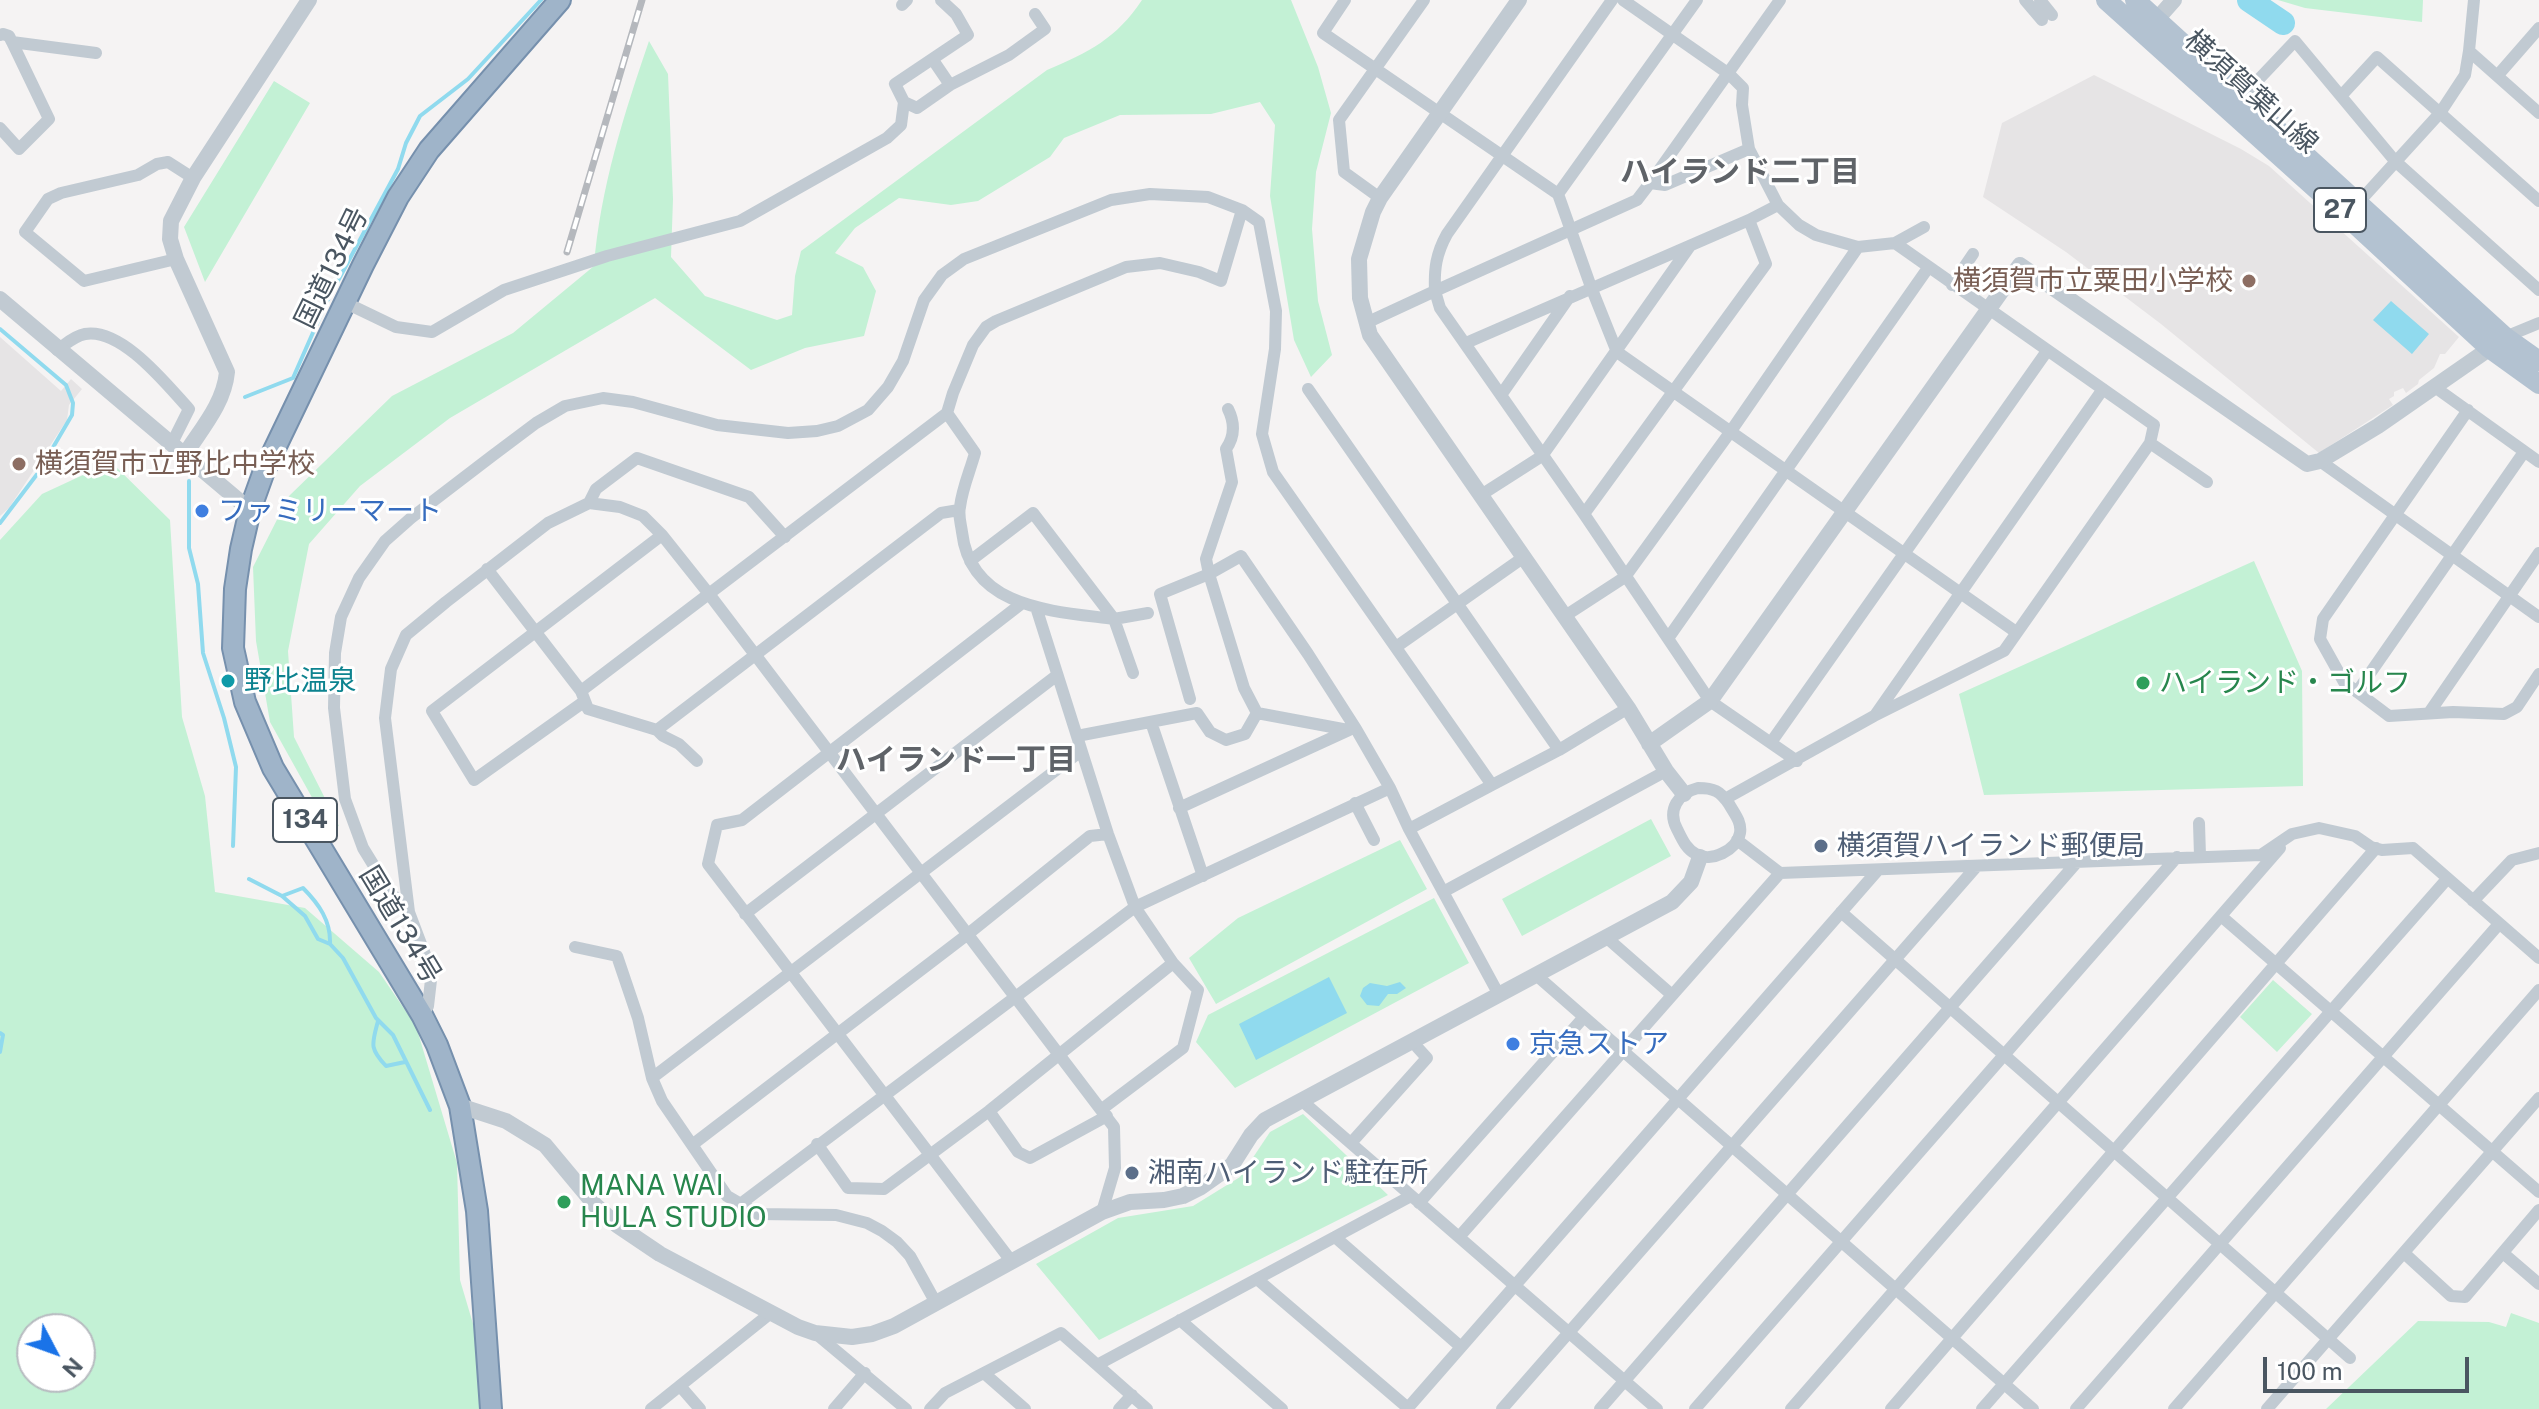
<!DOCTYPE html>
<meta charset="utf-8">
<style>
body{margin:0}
#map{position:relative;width:2539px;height:1409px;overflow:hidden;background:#f5f3f3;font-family:"Public Sans",sans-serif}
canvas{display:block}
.north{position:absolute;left:16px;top:1313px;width:80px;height:80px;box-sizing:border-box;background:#fff;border:2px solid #b7bbc0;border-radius:50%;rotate:131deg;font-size:22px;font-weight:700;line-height:32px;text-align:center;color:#4a5661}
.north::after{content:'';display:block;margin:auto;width:28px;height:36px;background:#1a73e8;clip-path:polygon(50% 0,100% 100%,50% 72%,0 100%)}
.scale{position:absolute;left:2263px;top:1357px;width:206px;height:36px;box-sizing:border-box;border:4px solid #4a5661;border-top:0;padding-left:10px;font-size:24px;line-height:28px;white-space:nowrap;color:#4a5661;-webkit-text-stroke:6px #fff;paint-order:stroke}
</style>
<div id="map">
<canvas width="2539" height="1409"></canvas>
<div class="north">N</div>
<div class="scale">100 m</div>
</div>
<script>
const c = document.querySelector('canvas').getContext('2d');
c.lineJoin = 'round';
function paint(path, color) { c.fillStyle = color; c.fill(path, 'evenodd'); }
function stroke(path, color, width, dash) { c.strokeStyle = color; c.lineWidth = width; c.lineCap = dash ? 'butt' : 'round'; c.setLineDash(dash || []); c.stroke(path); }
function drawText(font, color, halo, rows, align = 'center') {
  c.font = font + ' "Public Sans","Noto Sans JP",sans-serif'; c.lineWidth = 6; c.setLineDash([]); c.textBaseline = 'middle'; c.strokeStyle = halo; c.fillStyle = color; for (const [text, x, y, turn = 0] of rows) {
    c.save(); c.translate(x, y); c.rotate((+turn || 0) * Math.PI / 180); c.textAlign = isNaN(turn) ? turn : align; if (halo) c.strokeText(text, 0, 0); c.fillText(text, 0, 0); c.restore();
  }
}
paint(new Path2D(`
 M 2094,75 L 2241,149 L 2269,166 L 2459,337 L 2445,354 L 2440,354 L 2434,368 L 2419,380 L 2418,384 L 2406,393 L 2403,388 L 2394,392 L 2394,396 L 2389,399 L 2393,405 L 2319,453 L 2161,324 L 2066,252 L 1983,197 L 2002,123 Z
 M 0,337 L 61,391 L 71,379 L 82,389 L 69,405 L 67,420 L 9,508 L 0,516 Z`), '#e6e4e5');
paint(new Path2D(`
 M 1142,0 L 1291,0 L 1318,67 L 1331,113 L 1316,172 L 1312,229 L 1318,301 L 1332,355 L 1311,377 L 1294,340 L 1270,196 L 1275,125 L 1260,102 L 1211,114 L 1120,115 L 1064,138 L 1050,157 L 978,201 L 951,205 L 899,198 L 855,228 L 835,253 L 863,267 L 876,291 L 864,336 L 805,348 L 751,370 L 655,298 L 450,418 L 360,486 L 309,544 L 288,651 L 294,737 L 339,826 L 329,828 L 270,722 L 256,641 L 253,567 L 289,496 L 392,396 L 513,333 L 594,266 C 600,189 624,114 649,41 L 668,74 L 673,199 L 671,257 L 705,296 L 777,320 L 792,315 L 795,276 L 801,251 L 1047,70 C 1089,52 1116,39 1142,0 Z
 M 2278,0 L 2423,0 L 2422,22 L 2305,8 Z
 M 274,81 L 310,103 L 205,282 L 184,227 Z
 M 111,462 L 170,520 L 182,717 L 205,796 L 215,892 L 305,908 L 379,972 L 416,1026 L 457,1163 L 460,1280 L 479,1344 L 481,1409 L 0,1409 L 0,540 L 42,494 ZM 32,1329 L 80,1329 L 80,1377 L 32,1377 Z
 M 2254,561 L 2302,671 L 2303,786 L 1984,795 L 1959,694 Z
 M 1651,819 L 1671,856 L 1522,936 L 1502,899 Z
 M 1400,840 L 1427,889 L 1216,1004 L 1189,958 L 1238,918 Z
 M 1434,898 L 1469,963 L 1235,1088 L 1196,1042 L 1208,1015 Z
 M 2273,980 L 2312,1014 L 2277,1052 L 2240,1017 Z
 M 1303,1114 L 1388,1195 L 1099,1340 L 1036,1264 L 1118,1218 L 1193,1206 L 1240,1177 L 1270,1132 Z
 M 2511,1313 L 2539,1323 L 2539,1409 L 2326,1409 L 2418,1321 L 2489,1322 L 2506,1327 Z`), '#c3f1d5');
paint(new Path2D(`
 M 2391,301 L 2429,334 L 2412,354 L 2373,320 Z
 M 1329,977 L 1347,1013 L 1256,1060 L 1239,1024 Z
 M 1400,982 L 1406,988 L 1397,994 L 1388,994 L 1379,1006 L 1367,1005 L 1360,996 L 1363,988 L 1370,983 L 1387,986 Z`), '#90daee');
stroke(new Path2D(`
 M 0,329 L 66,385 L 73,403 L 72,415 L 38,473 L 0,523
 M 245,397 L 293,378 L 326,303 L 398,169 L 406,143 L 420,116 L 468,79 L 541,0
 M 189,481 L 189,548 L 198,584 L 203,653 L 224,718 L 236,767 L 233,846
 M 249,879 L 282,896 L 303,888 C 319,904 331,921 330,944 L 343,958 L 376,1018 L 393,1035 L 430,1110
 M 282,896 L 305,916 L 318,939 L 330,944
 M 378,1021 C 372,1044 369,1048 386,1066 L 405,1062
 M 0,1033 L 3,1035 L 0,1052`), '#90daee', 4);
stroke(new Path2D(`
 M 2249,0 L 2283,23`), '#90daee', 24);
const trunk = new Path2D(`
 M 491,1409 L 477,1211 L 460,1106 L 437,1045 L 422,1015 L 273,768 L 245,702 L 233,648 L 235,589 L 241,549 L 250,510 L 264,471 L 363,265 L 398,197 L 429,150 L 560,0`);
stroke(trunk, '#7690ad', 24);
stroke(new Path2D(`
 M 1345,0 L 1323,33 L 1558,194 L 1591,287 L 1617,352 L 2016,632
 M 1612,0 L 1447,234 C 1436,254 1434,269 1435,291 L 1637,200 L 1650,183 L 1665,185 L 1749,149 L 1778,205 L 1799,225 L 1816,235 L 1858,247 L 1895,243 L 2154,425 L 2150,443 L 2207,482
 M 1623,0 L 1729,74 L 1743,88 L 1742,105 L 1749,149
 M 2025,0 L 2042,20
 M 2040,0 L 2052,15
 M 902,5 L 907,0
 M 0,35 L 3,34 L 9,36 L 12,42 L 96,53
 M 2469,51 L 2539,113
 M 933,60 L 950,85
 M 2498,75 L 2539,28
 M 2341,96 L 2377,57 L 2440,113 L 2465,75 L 2469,51 L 2474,0
 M 2242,97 L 2295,41 L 2395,161 L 2539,290
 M 904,102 L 917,108 L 950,85 L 1009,55 L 1045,29 L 1035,14
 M 0,128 L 19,149 L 49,119 L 12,42
 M 1650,183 L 1780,0
 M 1558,194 L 1697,0
 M 1380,198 L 1344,172 L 1339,120 L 1424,0
 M 2359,202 L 2440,113 L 2539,201
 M 1895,243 L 1924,227
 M 176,259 L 84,281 L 25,232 L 48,199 L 61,193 L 138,175 L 157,164 L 168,162 L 193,178
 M 1952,285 L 1973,254
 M 346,303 L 396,327 L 432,332 L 504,290 L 607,256 L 740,221 L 887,138 L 901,125 L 904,102 L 895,84 L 968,35 L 956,14 L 941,0
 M 1366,323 L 1435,291 L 1440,308 L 1584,514 L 1710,701 L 1797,761
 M 2505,337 L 2539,323
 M 1466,343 L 1749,220 L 1778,205
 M 57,350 C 66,344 74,336 85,334 C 122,328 166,384 189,409 L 171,445
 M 2436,388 L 2539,462
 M 1308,389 L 1559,750
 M 1501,395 L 1570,296
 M 2468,410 L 2323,619 L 2320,639 L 2344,682 L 2389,716 L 2453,712 L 2504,714 L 2517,707 L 2539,674
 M 947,413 L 975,453 C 970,471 962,489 960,507 C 958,515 961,524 962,532 C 971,609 1053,611 1114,619 L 1133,673
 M 2320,461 L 2539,617
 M 1481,495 L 1542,456 L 1690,246
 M 589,503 L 596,489 L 637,458 L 749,497 L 785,537
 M 1584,514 L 1766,264 L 1749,220
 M 970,561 L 1033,513 L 1114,619 L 1148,613
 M 487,569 L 581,691 L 588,709 L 657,730 L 941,513 L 959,510
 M 1036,607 L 1108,834 L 1135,907 L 1173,963 L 1198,990 L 1183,1048 L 1102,1109
 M 1565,616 L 1625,577 L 1731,431 L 1858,247
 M 1669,637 L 1928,268
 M 1396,647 L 1524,557
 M 581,691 L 947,413 L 953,393 L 973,345 L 986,327 L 996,321 L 1126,267 L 1160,263 L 1199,272 L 1221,281 L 1242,210
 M 2357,692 L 2524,452
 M 1190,699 L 1160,594 L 1209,574 L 1206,559 L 1232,482 L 1226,449 C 1235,436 1235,423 1228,409
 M 585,701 L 474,780 L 432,711 L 662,535
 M 1257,713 L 1244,688 L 1209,574 L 1241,556 L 1308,654 L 1356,729 L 1390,788 L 1409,829 L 1499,995
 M 2429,713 L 2539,553
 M 1876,714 L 2103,389
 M 1151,722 L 1203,876
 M 657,730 L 663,736 L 679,744 L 697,761
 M 1077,736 L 1197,713 L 1210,732 L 1226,740 L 1245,734 L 1257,713 L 1348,730
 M 1772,741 L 2047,351
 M 1698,788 C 1714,788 1720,791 1729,804 C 1734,813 1742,822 1740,833 C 1737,850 1711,863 1696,854 C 1686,849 1682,839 1677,829 C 1667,810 1678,793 1698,788 Z
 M 1725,799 L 1874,716 L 2004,651 L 2150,443
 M 1355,803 L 1374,840
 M 1179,808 L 1349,730
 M 2199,823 L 2200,856
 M 1409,829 L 1492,785
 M 1737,840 L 1780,873 L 2261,855 L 2292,834 L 2319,828 L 2355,836 L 2371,847 L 2382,850 L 2413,848 L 2539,958
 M 1443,892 L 1666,771
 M 2473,901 L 2512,860 L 2539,853
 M 409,912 L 385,718 L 391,669 L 406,635 L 446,602 L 548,523 L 589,503 L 620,507 L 643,516 L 662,535 L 709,594 L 1114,1127 L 1115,1168 L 1102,1212
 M 1841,912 L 2350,1358
 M 745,914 L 1056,676
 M 2221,916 L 2539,1192
 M 1607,938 L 1672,995
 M 575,947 L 617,956 L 638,1018 L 652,1078 L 662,1101 L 727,1196 L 758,1214 L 836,1215 L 867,1223 L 882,1231 L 897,1242 L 910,1256 L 936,1303
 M 1536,975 L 2033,1409
 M 422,1015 L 428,1006 L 431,980 L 426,957 L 409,912 L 390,892 L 363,848 L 345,799 L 334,708 L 335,653 L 341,617 L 359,578 L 385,541 L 411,518 L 492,456 L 536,423 L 565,406 L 603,398 L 633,402 L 717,425 L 788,433 L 817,431 L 838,426 L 868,410 L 888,387 L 903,361 L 924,300 L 942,275 L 964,259 L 1111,200 L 1150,194 L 1208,197 L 1242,210 L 1259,222 L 1276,311 L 1275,349 L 1262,434 L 1273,472 L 1492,785 L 1559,750 L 1628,708
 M 652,1078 L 1081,751
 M 1301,1100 L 1657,1409
 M 989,1111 L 1018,1152 L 1030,1158 L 1107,1116
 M 1351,1143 L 1427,1058 L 1417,1047
 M 817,1144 L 848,1188 L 884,1189 L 989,1111 L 1173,963
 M 692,1145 L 968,934 L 1090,836 L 1108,834
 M 1419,1203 L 1584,1017
 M 739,1205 L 1135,907 L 1390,788
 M 1335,1237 L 1461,1347
 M 1459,1237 L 1780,873
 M 2404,1253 L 2451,1296 L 2465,1297 L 2539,1210
 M 2503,1253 L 2539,1284
 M 1012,1262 L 708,864 L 717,825 L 742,820 L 1021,604
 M 1257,1279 L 1408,1408
 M 1180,1320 L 1282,1409
 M 815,1333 L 906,1409
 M 1097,1365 L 1411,1196
 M 985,1374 L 1025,1409
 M 680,1386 L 700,1409
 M 651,1409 L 772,1312
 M 834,1409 L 865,1373
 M 930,1409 L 945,1393 L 1061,1333 L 1147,1409
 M 1119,1409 L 1132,1395
 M 1407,1409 L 1878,870
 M 1502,1409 L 1976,867
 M 1600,1409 L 2077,862
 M 1695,1409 L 2177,857
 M 1791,1409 L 2280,848
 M 1891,1409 L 2376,848
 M 1982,1409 L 2447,879
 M 2076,1409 L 2499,924
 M 2174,1409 L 2539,990
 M 2267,1409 L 2539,1098`), '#c1cad2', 12);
stroke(new Path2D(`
 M 1519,0 L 1380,198 L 1373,212 L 1359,259 L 1360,298 L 1370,335 L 1628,708 L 1666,771 L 1684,794
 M 2151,26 L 2174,0
 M 0,299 L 250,510
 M 184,456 C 201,429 224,404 227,372 L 176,259 L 170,239 L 171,221 L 193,178 L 309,0
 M 1649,744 L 1710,701 L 2020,265 L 2307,464 L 2320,461 L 2378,426 L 2499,342
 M 460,1106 L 506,1121 L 545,1145 L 595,1205 L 617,1225 L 660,1254 L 798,1327 L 815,1333 L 852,1337 L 872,1334 L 894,1326 L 1102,1212 L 1130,1202 L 1164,1200 L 1183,1196 L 1201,1187 L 1232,1165 L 1251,1135 L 1265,1120 L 1672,902 L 1691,882 L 1700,857`), '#c1cad2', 16);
stroke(new Path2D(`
 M 2106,0 L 2343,213 L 2489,348 L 2539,384
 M 2135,0 L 2505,337 L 2539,361`), '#b3c2d1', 20);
stroke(trunk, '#9fb4c9', 20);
const rail = new Path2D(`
 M 567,252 L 642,0`);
stroke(rail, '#b5b8bd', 7);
stroke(rail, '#fff', 4, [12]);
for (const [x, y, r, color] of [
 [2249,281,8,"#8d6e63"],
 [19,464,8,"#8d6e63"],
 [202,511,8,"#3f7fe0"],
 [228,681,8,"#0f9aa8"],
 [2143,683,8,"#2e9e5b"],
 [1821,846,8,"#5c6f8a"],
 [1513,1044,8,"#3f7fe0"],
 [1132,1173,8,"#5c6f8a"],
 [564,1202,8,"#2e9e5b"]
]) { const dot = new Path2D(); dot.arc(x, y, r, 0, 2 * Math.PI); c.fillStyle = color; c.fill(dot); stroke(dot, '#fff', 3); }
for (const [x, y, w] of [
 [2340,210,52],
 [305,820,64]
]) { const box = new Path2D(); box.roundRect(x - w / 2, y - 22, w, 44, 6); c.fillStyle = '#fff'; c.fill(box); stroke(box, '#4a5661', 2); }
drawText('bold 26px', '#4a5661', null, [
 ["27",2340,210],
 ["134",305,820]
]);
drawText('28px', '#4a5661', '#fff', [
 ["横須賀葉山線",2251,92,42],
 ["国道134号",332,268,-64],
 ["国道134号",400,925,59]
]);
drawText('28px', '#785e54', '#fff', [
 ["横須賀市立粟田小学校",2233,281],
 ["横須賀市立野比中学校",35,464,"left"]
], 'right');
drawText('28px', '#366cbe', '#fff', [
 ["ファミリーマート",218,511],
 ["京急ストア",1529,1044]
], 'left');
drawText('28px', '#0d838f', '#fff', [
 ["野比温泉",244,681]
], 'left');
drawText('28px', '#27864d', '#fff', [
 ["ハイランド・ゴルフ",2159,683],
 ["MANA WAI",580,1186],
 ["HULA STUDIO",580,1218]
], 'left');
drawText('28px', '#4e5e75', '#fff', [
 ["横須賀ハイランド郵便局",1837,846],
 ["湘南ハイランド駐在所",1148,1173]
], 'left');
drawText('bold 30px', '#5f6368', '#fff', [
 ["ハイランド二丁目",1740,173],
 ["ハイランド一丁目",956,761]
]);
</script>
